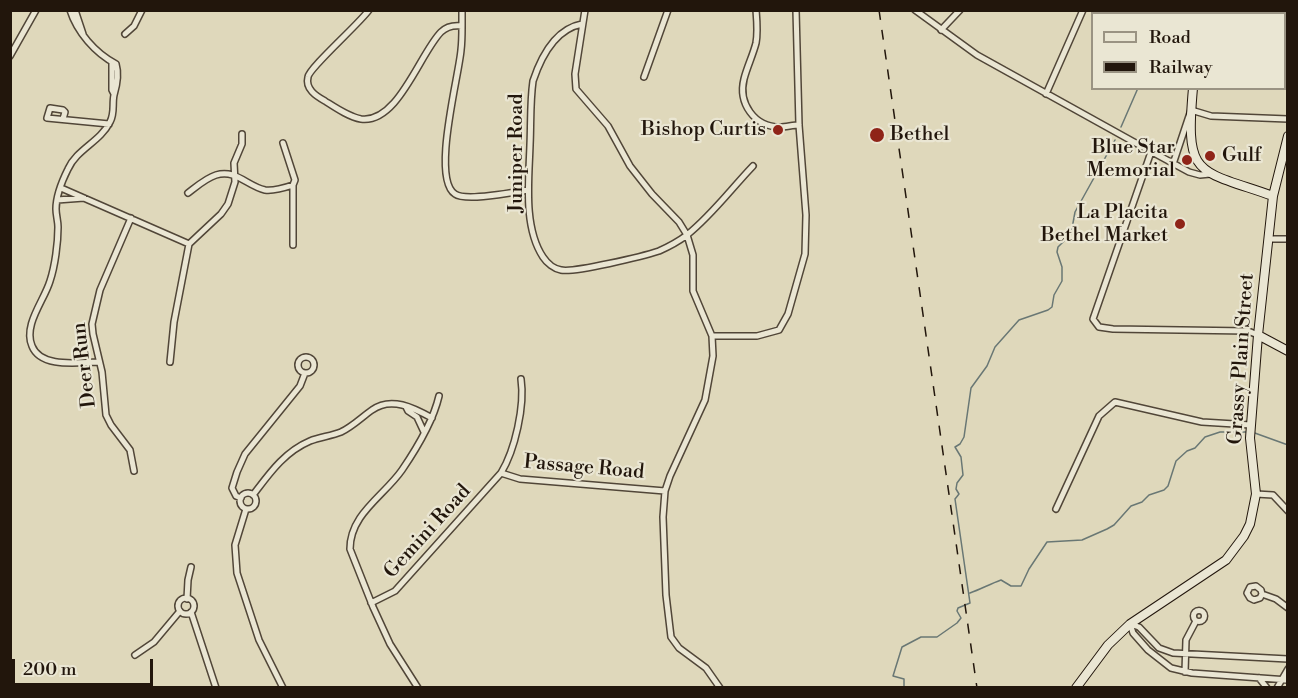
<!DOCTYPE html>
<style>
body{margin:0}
#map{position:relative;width:1298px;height:698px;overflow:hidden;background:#dfd8bb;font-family:"Libre Bodoni",serif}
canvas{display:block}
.frame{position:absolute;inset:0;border:12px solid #22160c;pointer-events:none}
.legend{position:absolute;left:1091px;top:12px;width:195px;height:78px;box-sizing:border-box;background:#eae6d3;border:2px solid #9a9383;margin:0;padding:8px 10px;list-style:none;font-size:18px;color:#22160c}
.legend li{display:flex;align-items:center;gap:12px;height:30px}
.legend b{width:30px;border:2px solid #9a9383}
.scale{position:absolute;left:12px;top:659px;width:141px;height:27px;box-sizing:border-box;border:3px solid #22160c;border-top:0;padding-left:8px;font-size:18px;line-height:21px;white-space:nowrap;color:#22160c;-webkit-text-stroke:4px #eae6d3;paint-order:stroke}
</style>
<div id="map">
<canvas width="1298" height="698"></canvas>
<div class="frame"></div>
<ul class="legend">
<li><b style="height:8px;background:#eae6d3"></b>Road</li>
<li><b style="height:8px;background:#22160c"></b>Railway</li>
</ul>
<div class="scale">200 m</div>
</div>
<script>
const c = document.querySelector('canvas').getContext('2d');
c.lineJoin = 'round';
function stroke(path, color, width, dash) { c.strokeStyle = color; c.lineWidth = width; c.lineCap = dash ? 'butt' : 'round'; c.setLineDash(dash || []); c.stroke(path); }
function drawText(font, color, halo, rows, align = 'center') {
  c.font = font + ' "Libre Bodoni",serif'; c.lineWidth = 4.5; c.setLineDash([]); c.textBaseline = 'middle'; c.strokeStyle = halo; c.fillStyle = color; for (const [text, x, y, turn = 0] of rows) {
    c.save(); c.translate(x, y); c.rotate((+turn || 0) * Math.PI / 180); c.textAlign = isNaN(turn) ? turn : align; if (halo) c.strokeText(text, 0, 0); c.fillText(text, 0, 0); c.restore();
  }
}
stroke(new Path2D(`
 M 1121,127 L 1138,88
 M 1252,432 L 1288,445
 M 970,593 C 981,589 990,584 1001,580 L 1011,586 L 1021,586 L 1029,569 L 1047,542 L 1082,540 L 1107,529 L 1114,525 L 1131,506 L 1142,502 L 1149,495 L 1164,490 L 1168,486 L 1176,461 L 1187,451 L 1195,448 L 1205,437 L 1220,432 L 1248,432
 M 904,688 L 904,679 L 893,676 L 902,647 L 921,637 L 937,637 L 957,623 L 961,618 L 957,611 L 958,608 L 970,603 L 955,499 L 959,494 L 956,489 L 957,483 L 963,475 L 961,457 L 955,447 L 960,444 L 964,437 L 971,388 L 987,366 L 995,347 L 1019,320 L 1048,310 L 1052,307 L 1054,295 L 1062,281 L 1062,267 L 1057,252 L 1058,247 L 1071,234 L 1075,212 L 1115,140`), '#697774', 1.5);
const street = new Path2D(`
 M 70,10 C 77,32 95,53 116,64 C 119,74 117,85 114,95 C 112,104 115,113 110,122 C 100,142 77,149 68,169 C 62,181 56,196 56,209 C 56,215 58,221 58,227 C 58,243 55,266 50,281 C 44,301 23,325 32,346 C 41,369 80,362 99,362
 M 75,10 L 83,34
 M 369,10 C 359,24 309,68 308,77 C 305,89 316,96 325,101 C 336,108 349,117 361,119 C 398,124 420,53 441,32 C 447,26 454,25 462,26 L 462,10
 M 585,10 L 575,74 L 576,89 L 608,126 L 630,166 L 652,194 L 679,222 L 687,235 L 693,255 L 693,291 L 712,336 L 713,356 L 705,400 L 670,476 L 665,491 L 663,517 L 666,595 L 671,637 L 679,648 L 706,668 L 720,688
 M 756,10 C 757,22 758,32 756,43 C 753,55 747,67 744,79 C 738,103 754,127 780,127 C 786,127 793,125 799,125
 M 915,10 L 977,55 L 1132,141 L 1189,172 L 1200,175 L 1210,174
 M 582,24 C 555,29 541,57 533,81 C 530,102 531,124 530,145 C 529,179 523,227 543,257 C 547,263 554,269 561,270 C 574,273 644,256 659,251 C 668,247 679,241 687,235 C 712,215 731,189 753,166
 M 462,26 C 462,34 462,42 461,50 C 459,76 431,178 455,194 C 466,202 514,192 528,190
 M 941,30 L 960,10
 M 125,34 L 134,26 L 142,10
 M 10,56 L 36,10
 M 112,62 L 112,90 L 114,94
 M 644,77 L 668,10
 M 1046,94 L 1083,10
 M 63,119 L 65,112 L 63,110 L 50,108 L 47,118 L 109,124
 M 283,143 L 295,180 L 293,185 L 293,245
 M 1151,152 L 1093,319 L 1099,327 L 1113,329 L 1248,331 L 1258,335
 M 1173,164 L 1191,110 L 1211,116 L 1288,119
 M 61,188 L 189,244
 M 188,193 C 196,187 206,178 216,175 C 236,169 247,186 265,190 C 274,191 284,188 293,185
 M 57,200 L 84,198
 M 131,218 L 100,290 L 92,324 L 93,334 L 102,372 L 106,415 L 111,425 L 130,450 L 134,471
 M 1269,239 L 1288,239
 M 712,336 L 757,336 L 779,330 L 788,314 L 805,254 L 806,215 L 799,125 L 796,10
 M298 365a8 8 0 1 1 16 0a8 8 0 1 1-16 0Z
 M 170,362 L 174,322 L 189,244 L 221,214 L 228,204 L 235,182 L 234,163 L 242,144 L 242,134
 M 406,407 L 408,411 L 417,417 L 424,432
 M 501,473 L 520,479 L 665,491
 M240 501a8 8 0 1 1 16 0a8 8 0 1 1-16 0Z
 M 1256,494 L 1273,495 L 1288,511
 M 253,495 C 269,474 284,452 310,441 C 320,437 331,436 341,432 C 352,427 362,417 372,410 C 391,396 414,408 432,418
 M 241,498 L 236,496 L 232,488 L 237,472 L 245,454 L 300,386 L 305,373
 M 246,509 L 235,545 L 237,573 L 259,640 L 283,688
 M 1056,509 L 1099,416 L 1115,402 L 1202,422 L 1251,425
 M 1262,594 L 1260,598 L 1254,600 L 1250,598 L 1247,593 L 1250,587 L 1256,586 L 1261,590 L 1262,594 L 1276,599 L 1288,608
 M178 606a8 8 0 1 1 16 0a8 8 0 1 1-16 0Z
 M 187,599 L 188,580 L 191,567
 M 371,603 L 395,591 L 501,473 C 515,450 525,406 521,379
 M1193.5 616a5.5 5.5 0 1 1 11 0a5.5 5.5 0 1 1-11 0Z
 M 191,612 L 216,688
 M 1130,624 L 1133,633 L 1148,650 L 1171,668 L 1192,673 L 1288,680
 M 1130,624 L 1139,627 L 1159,648 L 1173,653 L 1288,659
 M 135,655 L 154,642 L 180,611
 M 1185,672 L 1186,640 L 1196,621
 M 1259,678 L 1267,688
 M 418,688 L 390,644 L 373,607 L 350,549 C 350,514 384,496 402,470 C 417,448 433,422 439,396
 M 1277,688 L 1288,669`);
const secondary = new Path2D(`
 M 1189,10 L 1189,14
 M 1193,88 C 1185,178 1196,169 1273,196
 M 1258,335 L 1288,351
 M 1076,688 L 1108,645 L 1130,624 L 1226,560 L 1244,536 L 1250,524 L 1256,494 L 1250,438 L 1258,335 L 1273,196 L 1288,136`);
stroke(street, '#514638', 8);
stroke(secondary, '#22160c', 10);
stroke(street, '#eae6d3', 5);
stroke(secondary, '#eae6d3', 8);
stroke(new Path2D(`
 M 879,10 L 977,688`), '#22160c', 1.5, [10, 10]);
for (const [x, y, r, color] of [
 [778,130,6,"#8f2418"],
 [877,135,8,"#8f2418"],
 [1210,156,6,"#8f2418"],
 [1187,160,6,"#8f2418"],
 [1180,224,6,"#8f2418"]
]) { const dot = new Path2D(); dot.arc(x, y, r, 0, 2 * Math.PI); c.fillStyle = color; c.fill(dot); stroke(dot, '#eae6d3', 2); }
drawText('20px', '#22160c', '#eae6d3', [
 ["Bishop Curtis",766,130],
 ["Bethel",890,135,"left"],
 ["Blue Star",1175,148],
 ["Memorial",1175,171],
 ["Gulf",1222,156,"left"],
 ["La Placita",1168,213],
 ["Bethel Market",1168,236]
], 'right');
drawText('20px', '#22160c', '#eae6d3', [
 ["Juniper Road",517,153,-90],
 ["Grassy Plain Street",1242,359,-86],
 ["Deer Run",85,365,-97],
 ["Passage Road",584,468,5],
 ["Gemini Road",428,532,-48]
]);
</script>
